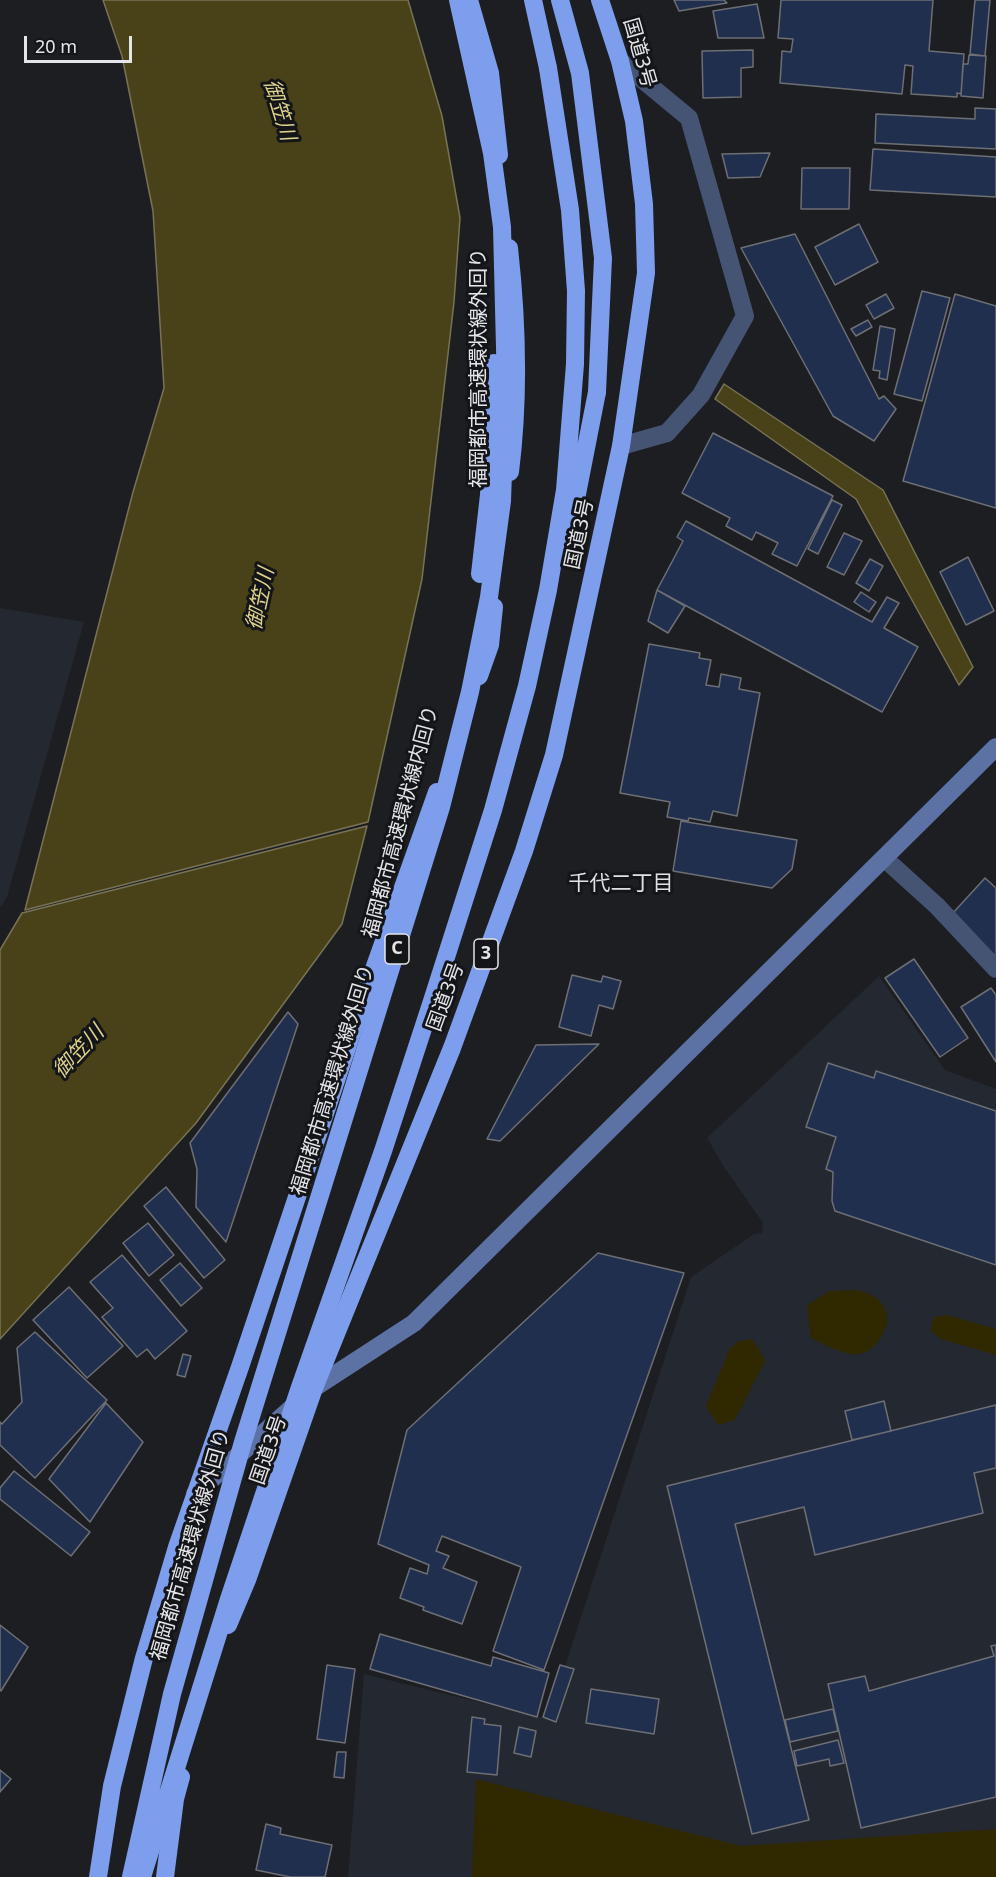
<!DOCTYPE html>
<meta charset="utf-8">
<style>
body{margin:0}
#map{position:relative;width:996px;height:1877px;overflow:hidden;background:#1d1e22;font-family:"Noto Sans",sans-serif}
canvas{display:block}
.scale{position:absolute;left:24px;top:36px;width:108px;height:27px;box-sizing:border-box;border:3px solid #e4e5e8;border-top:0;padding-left:8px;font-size:18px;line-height:21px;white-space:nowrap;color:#e4e5e8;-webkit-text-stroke:4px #141518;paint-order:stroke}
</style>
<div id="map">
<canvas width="996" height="1877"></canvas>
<div class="scale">20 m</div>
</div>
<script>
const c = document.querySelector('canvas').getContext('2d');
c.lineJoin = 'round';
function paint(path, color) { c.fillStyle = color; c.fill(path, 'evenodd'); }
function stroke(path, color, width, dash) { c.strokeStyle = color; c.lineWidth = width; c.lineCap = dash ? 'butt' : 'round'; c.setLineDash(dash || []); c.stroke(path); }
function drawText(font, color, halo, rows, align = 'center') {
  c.font = font + ' "Noto Sans","Noto Sans JP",sans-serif'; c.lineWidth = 6; c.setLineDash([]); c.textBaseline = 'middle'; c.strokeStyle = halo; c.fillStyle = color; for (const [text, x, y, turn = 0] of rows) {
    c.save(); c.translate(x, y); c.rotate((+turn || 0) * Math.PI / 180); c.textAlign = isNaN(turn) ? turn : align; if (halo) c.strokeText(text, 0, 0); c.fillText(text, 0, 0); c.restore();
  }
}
paint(new Path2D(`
 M 0,608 L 84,622 L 7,897 L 0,908 Z
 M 879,976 L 945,1070 L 996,1089 L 996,1877 L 348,1877 L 364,1674 L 548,1719 L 691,1277 L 754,1234 L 762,1233 L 763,1223 L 724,1167 L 707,1138 Z`), '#242830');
paint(new Path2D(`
 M 855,1290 C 882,1293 898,1317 879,1340 C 875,1346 868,1352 860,1354 C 847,1357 822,1343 811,1338 L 807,1306 L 829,1291 Z
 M 947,1315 L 996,1329 L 996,1355 L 941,1339 L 931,1331 L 934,1317 Z
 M 752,1339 L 759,1349 L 765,1361 L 735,1420 L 718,1425 L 706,1406 L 730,1348 L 739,1341 Z
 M 476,1779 L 741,1846 L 996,1829 L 996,1877 L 472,1877 Z`), '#302900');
const water = new Path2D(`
 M 103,0 L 408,0 L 442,116 L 460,218 L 454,302 L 422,579 L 368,822 L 25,910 L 133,492 L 164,388 L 153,211 L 122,56 Z
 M 724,384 L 883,490 L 973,667 L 959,685 L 856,499 L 715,399 Z
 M 367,826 L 342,924 L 196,1123 L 0,1339 L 0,950 L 22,913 Z`);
paint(water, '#494218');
stroke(water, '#787356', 1.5);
const building = new Path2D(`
 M 674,0 L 724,0 L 727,3 L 679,11 Z
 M 781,0 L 933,0 L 929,51 L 964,54 L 961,94 L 957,93 L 957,97 L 911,94 L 913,66 L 905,65 L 902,94 L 780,83 L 782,51 L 791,52 L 793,39 L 778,38 Z
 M 975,0 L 990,0 L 985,56 L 970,54 Z
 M 757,4 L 764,38 L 718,38 L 713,11 Z
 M 753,50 L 753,67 L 741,68 L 741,97 L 703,98 L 702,51 Z
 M 969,55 L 986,56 L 983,98 L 961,96 L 963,64 L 968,64 Z
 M 975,108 L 996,109 L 996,149 L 875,143 L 876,114 L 975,119 Z
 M 873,149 L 996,157 L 996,197 L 870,190 Z
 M 770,153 L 760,177 L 728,178 L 722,154 Z
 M 802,168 L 850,168 L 849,209 L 801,209 Z
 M 859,224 L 878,262 L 835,285 L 815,247 Z
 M 795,234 L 879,399 L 884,396 L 896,409 L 874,441 L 833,416 L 741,248 Z
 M 922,291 L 950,298 L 922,401 L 894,394 Z
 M 886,294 L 894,308 L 874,319 L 866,305 Z
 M 955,294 L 996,306 L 996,508 L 903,481 Z
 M 868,320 L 872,327 L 856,336 L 851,329 Z
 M 880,326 L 895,329 L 887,380 L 879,378 L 880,371 L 873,370 Z
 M 713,433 L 833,496 L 797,566 L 772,554 L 778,543 L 756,532 L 752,540 L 726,526 L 730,518 L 682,493 Z
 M 832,500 L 842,505 L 818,554 L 808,549 Z
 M 686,521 L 872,622 L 887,597 L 899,603 L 884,628 L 918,647 L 882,712 L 657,590 L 683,541 L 677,537 Z
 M 844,533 L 862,541 L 844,575 L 827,567 Z
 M 968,557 L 994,611 L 966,625 L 940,572 Z
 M 870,559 L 883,566 L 869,591 L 856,583 Z
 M 657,590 L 685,606 L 668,633 L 648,621 Z
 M 861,592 L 876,602 L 869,612 L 854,602 Z
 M 649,644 L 700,653 L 699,658 L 711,660 L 706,685 L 719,687 L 721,674 L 741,678 L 739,689 L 760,693 L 737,816 L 713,811 L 710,822 L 689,818 L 688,821 L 667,817 L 670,802 L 620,793 Z
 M 681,821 L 797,840 L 792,869 L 772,888 L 673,871 Z
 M 985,878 L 996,888 L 996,957 L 952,914 Z
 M 914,959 L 968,1038 L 940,1057 L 885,978 Z
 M 572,975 L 601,982 L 603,976 L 621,981 L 613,1009 L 599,1005 L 591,1036 L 559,1027 Z
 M 991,988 L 996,995 L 996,1062 L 961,1007 Z
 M 288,1012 L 298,1024 L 226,1242 L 196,1207 L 197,1169 L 190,1143 Z
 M 599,1044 L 500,1141 L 487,1139 L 536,1045 Z
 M 828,1063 L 874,1078 L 876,1071 L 996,1111 L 996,1265 L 835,1211 L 832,1201 L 833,1172 L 826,1169 L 836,1137 L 806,1127 Z
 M 166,1187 L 225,1260 L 204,1278 L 144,1206 Z
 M 148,1223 L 174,1255 L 149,1276 L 123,1243 Z
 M 598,1253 L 684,1273 L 544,1670 L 493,1651 L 521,1567 L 442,1536 L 436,1551 L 449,1556 L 443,1568 L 477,1582 L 462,1624 L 423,1610 L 424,1607 L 400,1598 L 410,1568 L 427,1574 L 429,1565 L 378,1544 L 407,1430 Z
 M 122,1255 L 187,1331 L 155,1359 L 147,1349 L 137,1357 L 102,1317 L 113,1308 L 90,1282 Z
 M 180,1263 L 202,1288 L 181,1306 L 160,1280 Z
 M 69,1287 L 123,1346 L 87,1378 L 33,1320 Z
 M 35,1332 L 107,1400 L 35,1478 L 0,1445 L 0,1422 L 2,1424 L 22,1402 L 17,1348 Z
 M 183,1354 L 191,1356 L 185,1377 L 177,1375 Z
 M 884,1401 L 891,1431 L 852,1440 L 845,1411 Z
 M 106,1403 L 143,1442 L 90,1522 L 49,1479 Z
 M 996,1405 L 996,1468 L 974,1473 L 983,1513 L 815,1555 L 804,1507 L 735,1524 L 809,1820 L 752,1834 L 667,1486 Z
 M 14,1471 L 90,1532 L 71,1556 L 0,1499 L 0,1488 Z
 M 0,1625 L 28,1647 L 1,1691 L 0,1690 Z
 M 380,1634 L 491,1666 L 493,1657 L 549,1673 L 537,1717 L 370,1669 Z
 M 996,1645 L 996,1797 L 861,1828 L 828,1684 L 865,1676 L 869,1691 L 994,1656 L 991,1646 Z
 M 327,1665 L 355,1669 L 345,1743 L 317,1739 Z
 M 560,1665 L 574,1669 L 556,1722 L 543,1717 Z
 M 591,1689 L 659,1699 L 654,1734 L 586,1723 Z
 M 833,1709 L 838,1731 L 790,1742 L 785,1720 Z
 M 472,1717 L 485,1719 L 484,1724 L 501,1726 L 497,1775 L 467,1772 Z
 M 519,1727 L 536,1731 L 531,1757 L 514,1753 Z
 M 838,1740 L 844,1763 L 830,1766 L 829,1759 L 797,1766 L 794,1751 Z
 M 337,1752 L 346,1752 L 344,1778 L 334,1777 Z
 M 0,1770 L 11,1779 L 0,1792 Z
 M 266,1824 L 281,1828 L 280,1834 L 332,1845 L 325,1877 L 290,1877 L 256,1870 Z`);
paint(building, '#212f4f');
stroke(building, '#6d6f74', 1.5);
stroke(new Path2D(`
 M 620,61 L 689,118 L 745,316 L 701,395 L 667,433 L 621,446
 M 884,858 L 937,906 L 996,969`), '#465473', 18);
stroke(new Path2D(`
 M 195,1494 L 314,1388 L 414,1323 L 996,747`), '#5c72a4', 18);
stroke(new Path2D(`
 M 469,0 L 490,73 L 499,155
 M 533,0 L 548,68
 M 560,0 L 580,73 L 603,258 L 597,392
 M 509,248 C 517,320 519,400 510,472
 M 479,676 L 490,645 L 494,607
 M 228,1625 L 247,1580 L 314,1388 L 452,1048 L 524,851 L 554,755 L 621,446 L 646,273 L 644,204 L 634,121 L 620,61 L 600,0
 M 98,1877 L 112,1786 L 144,1658 L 177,1547 L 240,1367 L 364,997 L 437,792
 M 165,1877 L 175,1799 L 181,1777`), '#7c9eec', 18);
stroke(new Path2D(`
 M 565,555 L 597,392
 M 480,574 L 489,495 L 494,363
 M 131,1877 L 172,1694 L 243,1442 L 441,807 L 470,692 L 489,597 L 502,501 L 506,388 L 502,227 L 492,153 L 458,0
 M 142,1877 L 229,1599 L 300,1387 L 383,1151 L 432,1001 L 493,810 L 527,686 L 548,590 L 565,490 L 575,364 L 576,291 L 570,210 L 548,68`), '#7c9eec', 18);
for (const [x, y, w] of [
 [397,949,24],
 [486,954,24]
]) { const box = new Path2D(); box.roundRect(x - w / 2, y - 15, w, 30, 4.5); c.fillStyle = '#141518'; c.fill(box); stroke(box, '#e4e5e8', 1.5); }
drawText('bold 18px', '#e4e5e8', null, [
 ["C",397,949],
 ["3",486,954]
]);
drawText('20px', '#e4e5e8', '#141518', [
 ["国道3号",639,53,74],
 ["福岡都市高速環状線外回り",479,368,-90],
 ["国道3号",580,534,-78],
 ["福岡都市高速環状線内回り",401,822,-75],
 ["国道3号",446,997,-70],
 ["福岡都市高速環状線外回り",333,1080,-73],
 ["国道3号",269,1450,-71],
 ["福岡都市高速環状線外回り",191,1545,-74]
]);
drawText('italic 21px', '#ddd18b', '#141518', [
 ["御笠川",279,110,73],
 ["御笠川",261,599,-78],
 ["御笠川",79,1052,-47]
]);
drawText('21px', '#dee0e5', '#141518', [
 ["千代二丁目",621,884]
]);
</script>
